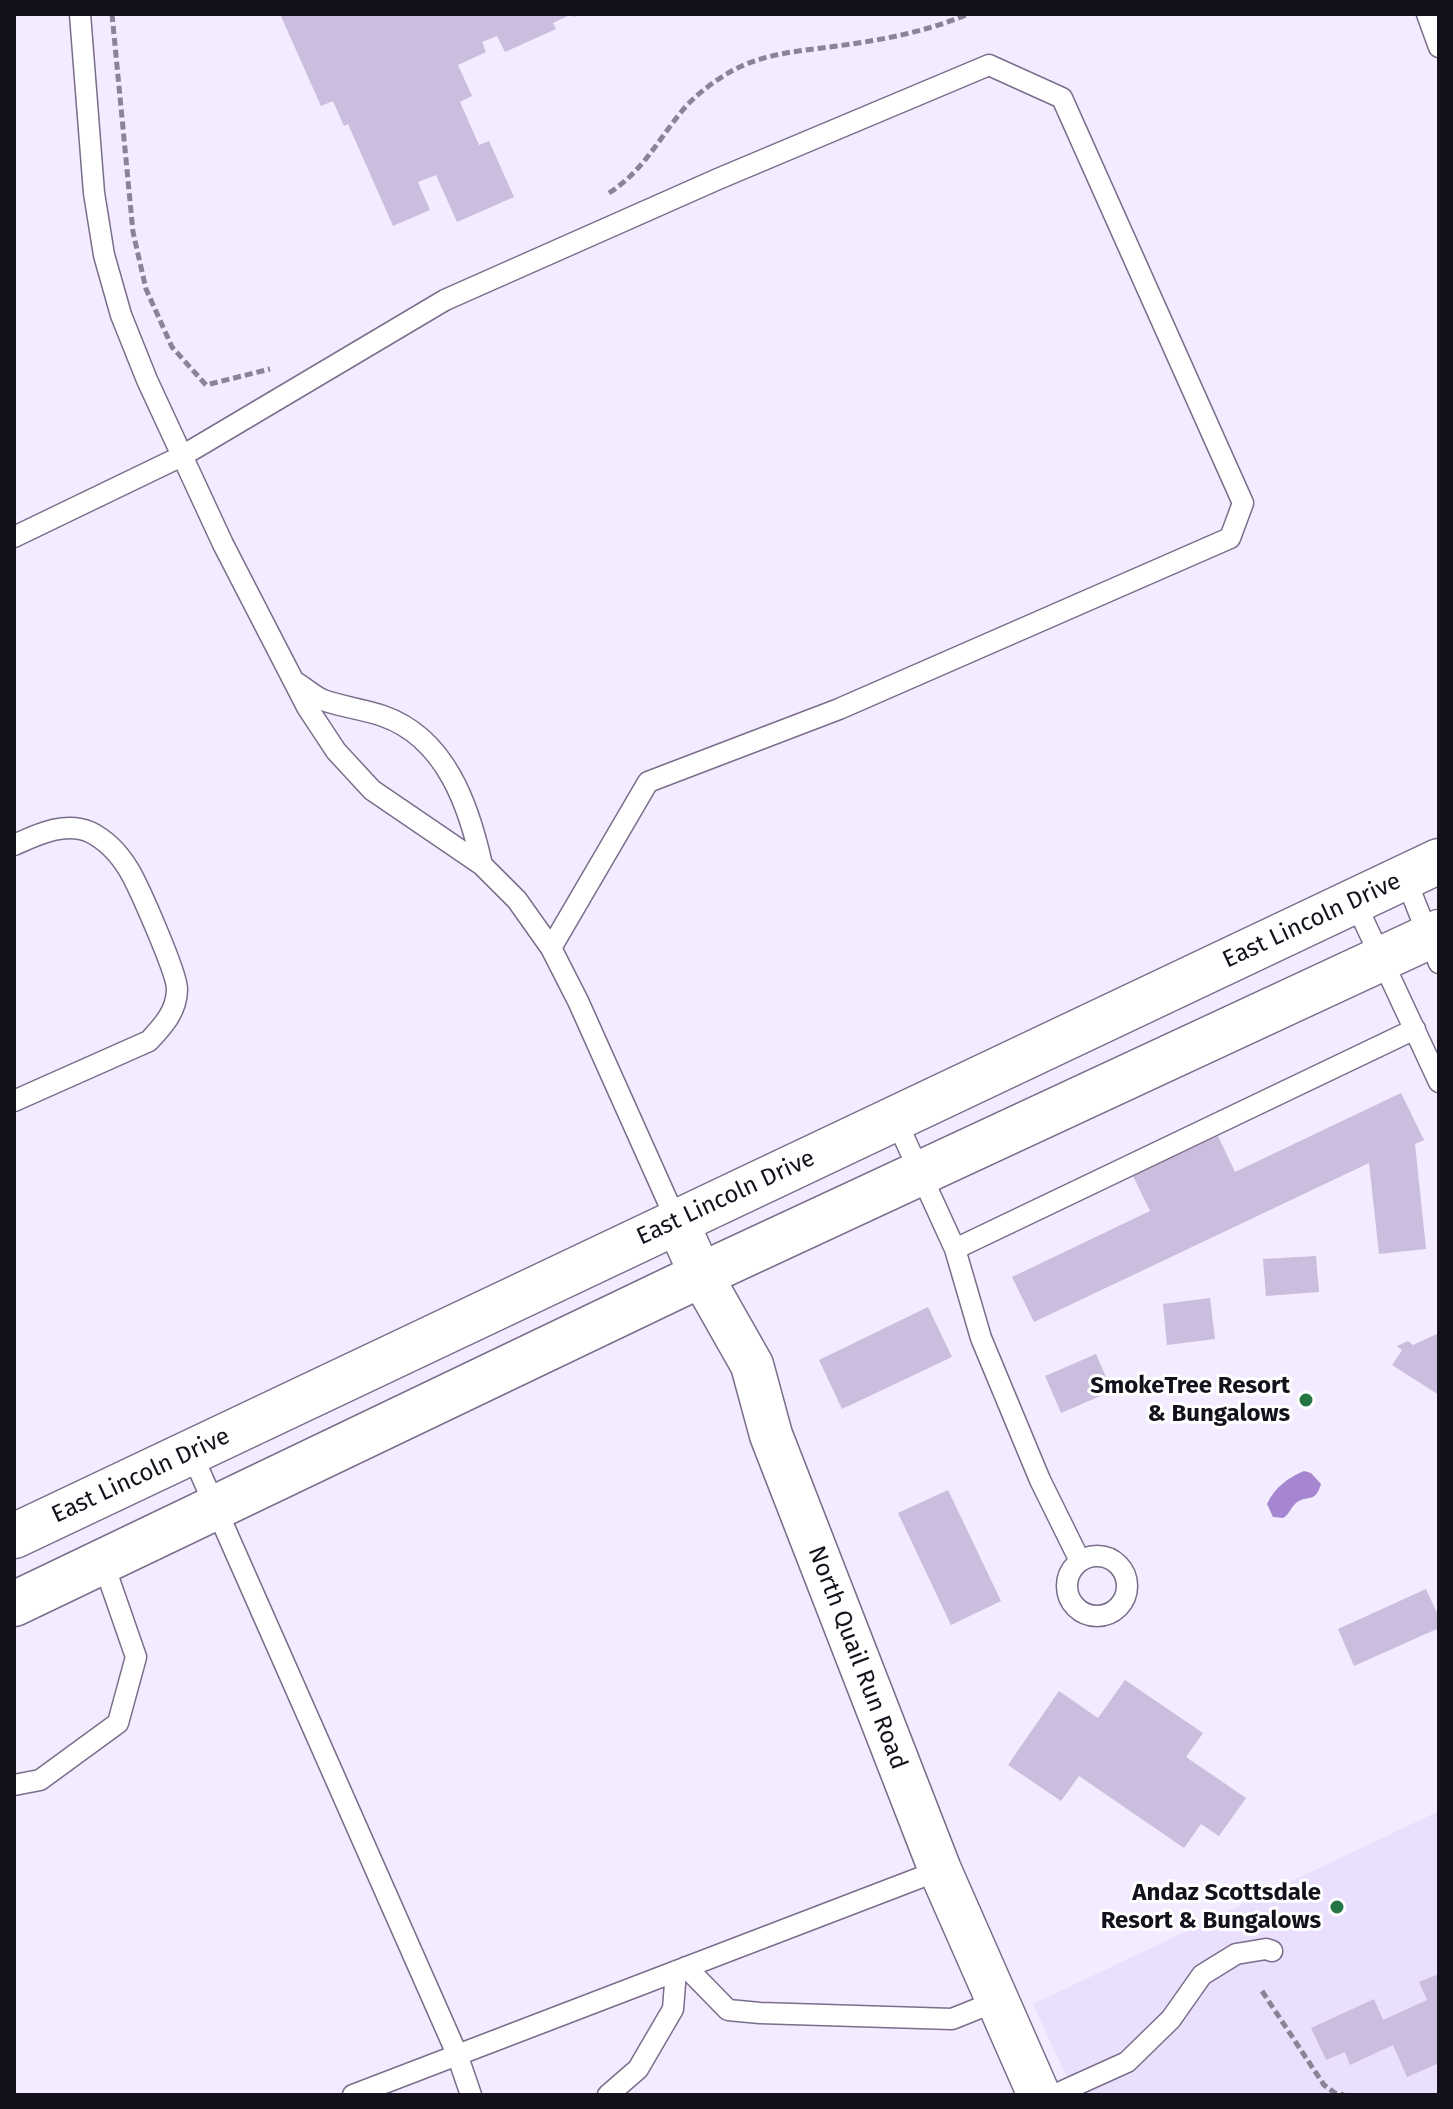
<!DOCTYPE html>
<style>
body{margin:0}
#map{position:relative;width:1453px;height:2109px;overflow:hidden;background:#f3ebff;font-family:"Fira Sans",sans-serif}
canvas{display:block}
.frame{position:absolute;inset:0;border:16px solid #15111c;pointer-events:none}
</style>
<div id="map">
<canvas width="1453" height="2109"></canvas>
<div class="frame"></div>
</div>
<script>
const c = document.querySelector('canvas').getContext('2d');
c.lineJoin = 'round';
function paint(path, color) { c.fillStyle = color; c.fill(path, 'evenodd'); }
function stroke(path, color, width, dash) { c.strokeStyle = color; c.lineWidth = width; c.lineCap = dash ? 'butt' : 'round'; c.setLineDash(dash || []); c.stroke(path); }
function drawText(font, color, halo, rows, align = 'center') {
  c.font = font + ' "Fira Sans",sans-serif'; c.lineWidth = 6; c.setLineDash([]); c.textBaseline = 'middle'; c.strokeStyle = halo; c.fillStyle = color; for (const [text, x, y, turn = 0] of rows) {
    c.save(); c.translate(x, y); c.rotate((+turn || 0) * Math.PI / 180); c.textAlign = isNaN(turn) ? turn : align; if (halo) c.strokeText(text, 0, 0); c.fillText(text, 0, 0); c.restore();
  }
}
paint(new Path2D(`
 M 1439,1811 L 1439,2095 L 1075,2095 L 1033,2004 Z`), '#ebdffe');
paint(new Path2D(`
 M 1304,1471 L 1311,1473 L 1321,1484 C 1315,1504 1308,1494 1296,1503 C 1290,1508 1290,1514 1283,1518 L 1273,1517 L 1267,1504 C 1274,1488 1289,1477 1304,1471 Z`), '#a686d0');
paint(new Path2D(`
 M 280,14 L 581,14 L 574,17 L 572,14 L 553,23 L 556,29 L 505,52 L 497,36 L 482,42 L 486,52 L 458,65 L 472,96 L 460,102 L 479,145 L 489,141 L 514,197 L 457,222 L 436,175 L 418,182 L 430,210 L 393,226 L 348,124 L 344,126 L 333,101 L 321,106 Z
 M 1401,1093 L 1424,1140 L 1415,1144 L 1426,1249 L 1379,1254 L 1369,1163 L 1034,1322 L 1012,1277 L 1150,1211 L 1133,1176 L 1218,1136 L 1235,1172 Z
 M 1316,1256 L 1319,1292 L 1266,1296 L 1263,1259 Z
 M 1210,1298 L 1215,1339 L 1167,1345 L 1163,1304 Z
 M 928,1307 L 952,1357 L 842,1409 L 819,1360 Z
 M 1439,1333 L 1439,1395 L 1392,1365 L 1402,1350 L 1397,1346 L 1408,1341 L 1413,1345 Z
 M 1096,1354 L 1112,1391 L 1061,1413 L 1045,1376 Z
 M 948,1490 L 1001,1601 L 951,1625 L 898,1513 Z
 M 1426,1589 L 1439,1617 L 1439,1628 L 1354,1666 L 1338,1629 Z
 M 1125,1680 L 1203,1733 L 1186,1757 L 1246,1798 L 1219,1836 L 1201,1824 L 1184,1848 L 1079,1776 L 1061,1801 L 1008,1765 L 1059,1691 L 1098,1718 Z
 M 1439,1974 L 1439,2063 L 1407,2077 L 1393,2045 L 1350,2065 L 1345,2052 L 1326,2060 L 1311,2028 L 1374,1999 L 1383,2020 L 1427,2000 L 1419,1982 Z`), '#cabddd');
const lane = new Path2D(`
 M 80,14 L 94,193 L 104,255 L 121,315 L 147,380 L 223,544 L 307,707 L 336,751 L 372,790 L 482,865 L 517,900 L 551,948 L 578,1001 L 677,1222
 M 1427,14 L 1439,47
 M 14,537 L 182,456 L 445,300 L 718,179 L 989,65 L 1062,98 L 1243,503 L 1230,538 L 839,709 L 648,782 L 551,948
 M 297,683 C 305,688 314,696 323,700 C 342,707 363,709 383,716 C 446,738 469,806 482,865
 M 14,845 C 37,835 64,821 90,832 C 106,840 120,855 129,870 C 139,887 177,973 177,989 C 177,1011 163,1026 149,1041 L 14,1101
 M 1405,877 L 1439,963
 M 1354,900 L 1439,1082
 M 895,1118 L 955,1249 L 1415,1029
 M 955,1249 L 981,1338 L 1040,1480 L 1080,1561
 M 191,1452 L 457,2054 L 471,2095
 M1067 1586a30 30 0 1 1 60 0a30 30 0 1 1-60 0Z
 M 14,1785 L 40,1780 L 118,1723 L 136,1657 L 103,1562
 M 686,1967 L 728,2010 L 760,2013 L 952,2019 L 997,2001
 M 353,2095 L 940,1870
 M 608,2095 L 638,2069 L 673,2009 L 676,1971
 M 1054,2095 L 1127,2062 L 1171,2019 L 1202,1975 L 1236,1954 L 1266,1949 L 1272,1951`);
const street = new Path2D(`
 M 677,1222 L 701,1275 L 752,1365 L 771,1435 L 940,1870 L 1039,2095`);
const secondary = new Path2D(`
 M 14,1536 L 1439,861
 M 14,1604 L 701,1275 L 1439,932`);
stroke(lane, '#7a6e8b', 23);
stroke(street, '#7a6e8b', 45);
stroke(secondary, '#7a6e8b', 47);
stroke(new Path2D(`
 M 112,14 L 133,232 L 146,289 L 172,347 L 206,385 L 270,369
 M 609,193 C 643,171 658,140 682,111 C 693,97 714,81 730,72 C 763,53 800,51 837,46 C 882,40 926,32 968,14
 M 1262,1991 L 1324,2085 L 1335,2093 L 1344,2095`), '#8a8494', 5, [8, 4]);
stroke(lane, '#fff', 20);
stroke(street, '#fff', 42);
stroke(secondary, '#fff', 44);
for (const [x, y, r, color] of [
 [1306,1400,8,"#247444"],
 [1337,1907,8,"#247444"]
]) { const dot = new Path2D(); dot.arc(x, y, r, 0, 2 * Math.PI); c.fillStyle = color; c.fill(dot); stroke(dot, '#fff', 3); }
drawText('24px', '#15111c', '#fff', [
 ["East Lincoln Drive",1312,921,-25],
 ["East Lincoln Drive",726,1198,-25],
 ["East Lincoln Drive",141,1476,-25],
 ["North Quail Run Road",857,1658,69]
]);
drawText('bold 24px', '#15111c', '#fff', [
 ["SmokeTree Resort",1290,1386],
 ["& Bungalows",1290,1414],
 ["Andaz Scottsdale",1321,1893],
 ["Resort & Bungalows",1321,1921]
], 'right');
</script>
